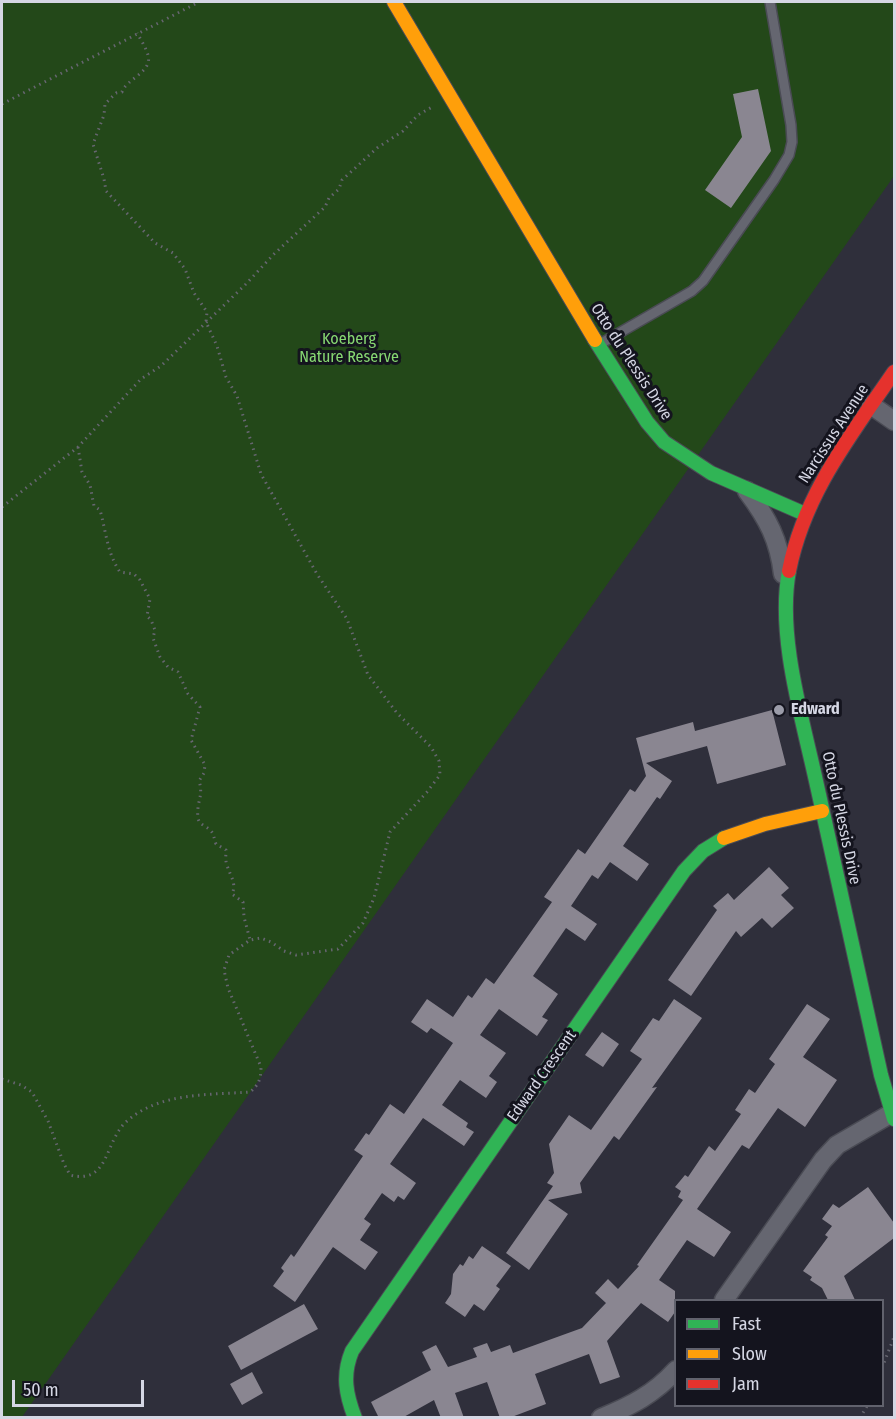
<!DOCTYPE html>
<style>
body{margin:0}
#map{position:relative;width:896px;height:1419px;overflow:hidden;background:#2f2f3b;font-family:"Fira Sans Condensed",sans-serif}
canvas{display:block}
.frame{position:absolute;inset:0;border:3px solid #d5d7e4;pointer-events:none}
.legend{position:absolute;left:674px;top:1299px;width:210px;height:108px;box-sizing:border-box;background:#14141e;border:2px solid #61626d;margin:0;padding:8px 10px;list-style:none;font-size:18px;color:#d5d7e4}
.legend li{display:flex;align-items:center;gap:12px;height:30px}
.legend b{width:30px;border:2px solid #61626d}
.scale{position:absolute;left:12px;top:1380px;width:132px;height:27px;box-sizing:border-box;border:3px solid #d5d7e4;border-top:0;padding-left:8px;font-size:18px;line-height:21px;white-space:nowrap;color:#d5d7e4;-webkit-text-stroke:4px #14141e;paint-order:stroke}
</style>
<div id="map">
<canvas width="896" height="1419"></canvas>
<div class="frame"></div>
<ul class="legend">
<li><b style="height:8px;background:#30b455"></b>Fast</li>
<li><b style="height:8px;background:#ff9f0a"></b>Slow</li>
<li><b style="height:8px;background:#e5322d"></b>Jam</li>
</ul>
<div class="scale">50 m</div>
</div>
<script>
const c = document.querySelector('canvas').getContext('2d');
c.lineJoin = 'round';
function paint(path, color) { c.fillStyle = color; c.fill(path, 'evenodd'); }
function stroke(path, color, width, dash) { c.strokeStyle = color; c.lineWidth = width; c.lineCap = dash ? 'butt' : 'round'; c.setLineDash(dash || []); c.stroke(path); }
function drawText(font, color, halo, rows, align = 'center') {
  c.font = font + ' "Fira Sans Condensed",sans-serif'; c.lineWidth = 6; c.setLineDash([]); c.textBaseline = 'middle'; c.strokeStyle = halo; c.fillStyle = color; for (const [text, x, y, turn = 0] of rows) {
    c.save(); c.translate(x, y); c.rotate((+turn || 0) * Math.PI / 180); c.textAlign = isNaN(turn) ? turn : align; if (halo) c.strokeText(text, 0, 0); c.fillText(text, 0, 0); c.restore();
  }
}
paint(new Path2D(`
 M 2,2 L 894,2 L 894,176 L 22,1417 L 2,1418 Z`), '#234819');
paint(new Path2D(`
 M 758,89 L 771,151 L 731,208 L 705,190 L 742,137 L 733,94 Z
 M 772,710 L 786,765 L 717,784 L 707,746 L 646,763 L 672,781 L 660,799 L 657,797 L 623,846 L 649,864 L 637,881 L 610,862 L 598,879 L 592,875 L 571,906 L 597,924 L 585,941 L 566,928 L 533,976 L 558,994 L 542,1017 L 548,1020 L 537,1036 L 499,1009 L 480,1035 L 506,1053 L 489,1076 L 497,1082 L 486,1098 L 460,1080 L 442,1105 L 468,1123 L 466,1127 L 474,1132 L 464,1146 L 423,1118 L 390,1164 L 416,1183 L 404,1200 L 398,1196 L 394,1202 L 382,1193 L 364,1219 L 371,1224 L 360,1240 L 378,1252 L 365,1270 L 333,1247 L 295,1302 L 273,1286 L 284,1271 L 281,1268 L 291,1254 L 294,1257 L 363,1156 L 354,1150 L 366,1133 L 369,1135 L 390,1104 L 404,1114 L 453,1043 L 431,1028 L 427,1033 L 411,1022 L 427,999 L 453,1017 L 468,995 L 472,998 L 486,978 L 494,984 L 552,902 L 544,897 L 578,849 L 585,854 L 630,789 L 635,792 L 646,776 L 636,738 L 693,722 L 695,731 Z
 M 769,867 L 789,888 L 781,895 L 794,908 L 772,928 L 762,918 L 741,937 L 736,931 L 691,996 L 668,980 L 717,910 L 713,906 L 728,893 L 734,900 Z
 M 674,999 L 702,1018 L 652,1088 L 657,1087 L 619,1140 L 614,1136 L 580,1183 L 582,1193 L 548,1200 L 568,1214 L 529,1270 L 506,1253 L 553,1186 L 547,1183 L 554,1173 L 549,1144 L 569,1115 L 591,1130 L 642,1059 L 630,1051 L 653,1018 L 659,1021 Z
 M 807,1004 L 830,1019 L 803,1057 L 837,1080 L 805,1127 L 778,1108 L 749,1149 L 742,1145 L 697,1209 L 731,1232 L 714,1257 L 687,1240 L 659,1280 L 675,1291 L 675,1312 L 668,1322 L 641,1303 L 607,1341 L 620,1377 L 600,1384 L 589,1354 L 535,1374 L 546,1404 L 509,1418 L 500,1418 L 487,1382 L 455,1393 L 464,1418 L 441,1418 L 434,1400 L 402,1418 L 379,1418 L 371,1402 L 431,1370 L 422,1352 L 436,1345 L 448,1367 L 477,1357 L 473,1348 L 487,1343 L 491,1352 L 510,1345 L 513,1353 L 582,1328 L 606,1303 L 595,1293 L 608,1279 L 618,1289 L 639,1266 L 637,1265 L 683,1200 L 678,1197 L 681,1191 L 675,1187 L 685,1175 L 688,1177 L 709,1146 L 715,1151 L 741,1114 L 735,1110 L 749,1089 L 755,1093 L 775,1064 L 769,1059 Z
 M 602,1032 L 619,1044 L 603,1067 L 585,1055 Z
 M 868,1187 L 894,1223 L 894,1238 L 844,1276 L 855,1300 L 828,1300 L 822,1288 L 810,1280 L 812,1277 L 803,1271 L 828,1237 L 825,1235 L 832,1226 L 822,1219 L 833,1204 L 839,1208 Z
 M 482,1246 L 511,1266 L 496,1286 L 500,1289 L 484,1311 L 474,1304 L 465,1317 L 445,1303 L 451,1294 L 453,1274 L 460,1264 L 463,1266 L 469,1256 L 473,1259 Z
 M 304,1304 L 318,1329 L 241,1370 L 228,1346 Z
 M 252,1372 L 263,1393 L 242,1405 L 230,1384 Z`), '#8a8691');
const lane = new Path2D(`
 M 600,344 L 692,291 L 703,281 L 774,180 L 789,155 L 792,142 L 791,125 L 770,2`);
const street = new Path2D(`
 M 871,405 L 894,421
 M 747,491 C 768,519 779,540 783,574
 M 724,1300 L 823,1160 L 837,1145 L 892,1113
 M 601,1418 C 631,1406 654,1394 676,1370`);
const fast = new Path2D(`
 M 595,340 L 647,422 L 664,442 L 711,473 L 805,514
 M 789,571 C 777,635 802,717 816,781 C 837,879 859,977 881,1075 L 894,1119
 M 355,1418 C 346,1395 342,1375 352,1351 L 684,871 L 703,851 L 724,838`);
const slow = new Path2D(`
 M 394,2 L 595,340
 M 724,838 L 765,824 L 822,811`);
const jam = new Path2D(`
 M 789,571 C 804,494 851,435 894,372`);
stroke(lane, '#4a4b54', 12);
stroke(street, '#4a4b54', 21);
stroke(fast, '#4a4b54', 16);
stroke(slow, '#4a4b54', 16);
stroke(jam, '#4a4b54', 16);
stroke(new Path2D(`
 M 2,104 L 199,2
 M 78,447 L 82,472 L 90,485 L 94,506 L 100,510 C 106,531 107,553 120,572 L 134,574 L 140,580 L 150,599 L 147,616 L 151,620 L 155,630 L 153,638 L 160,657 L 168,667 L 178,672 L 188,694 L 200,707 L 191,740 L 205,765 L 204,773 L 199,781 C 204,796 196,802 198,818 C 199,825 207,826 211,831 C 214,834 214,839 216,844 L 226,850 C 226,855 225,860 227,865 C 230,876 237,883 232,894 L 243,902 L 244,917 L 250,940
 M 2,507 L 78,447 L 141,379 L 161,366 L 246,284 L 274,254 L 325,207 L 329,198 L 339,189 L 342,180 L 377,148 L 403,131 L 418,115 L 432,107
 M 2,1079 L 21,1085 L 32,1092 L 48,1121 L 64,1164 L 70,1175 C 110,1185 104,1141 127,1121 C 160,1092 210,1095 250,1092 C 259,1085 261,1078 261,1067 L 228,988 L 224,970 L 229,955 L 250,940 L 261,938 L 271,942 L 284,951 L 296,955 L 338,949 L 363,923 L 374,898 L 390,832 L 427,792 L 440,775 L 439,761 L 431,747 L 397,713 L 368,675 L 347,619 L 317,574 L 261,474 L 237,396 L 226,377 L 217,346 L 206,322 L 207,312 L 194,293 L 185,269 L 173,253 L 155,243 L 106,191 L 104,179 L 93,144 L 104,115 L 105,104 L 116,93 L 122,92 C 126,79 153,72 148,55 C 146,48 141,40 137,33
 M 882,1368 L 894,1337
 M 860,1418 L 867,1406`), '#666670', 3, [1.5, 4.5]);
stroke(lane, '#656670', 9);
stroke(street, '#656670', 18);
stroke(fast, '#30b455', 14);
stroke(slow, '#ff9f0a', 14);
stroke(jam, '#e5322d', 14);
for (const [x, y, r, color] of [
 [779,710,6,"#9b9ca9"]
]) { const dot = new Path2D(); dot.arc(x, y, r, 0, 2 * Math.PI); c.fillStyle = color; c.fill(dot); stroke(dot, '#14141e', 2); }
drawText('16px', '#87d872', '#14141e', [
 ["Koeberg",349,340],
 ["Nature Reserve",349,358]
]);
drawText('16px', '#d5d7e4', '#14141e', [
 ["Otto du Plessis Drive",631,362,57],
 ["Narcissus Avenue",834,434,-57],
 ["Otto du Plessis Drive",841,818,78],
 ["Edward Crescent",542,1076,-55]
]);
drawText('bold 16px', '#d5d7e4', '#14141e', [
 ["Edward",791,710]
], 'left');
</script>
